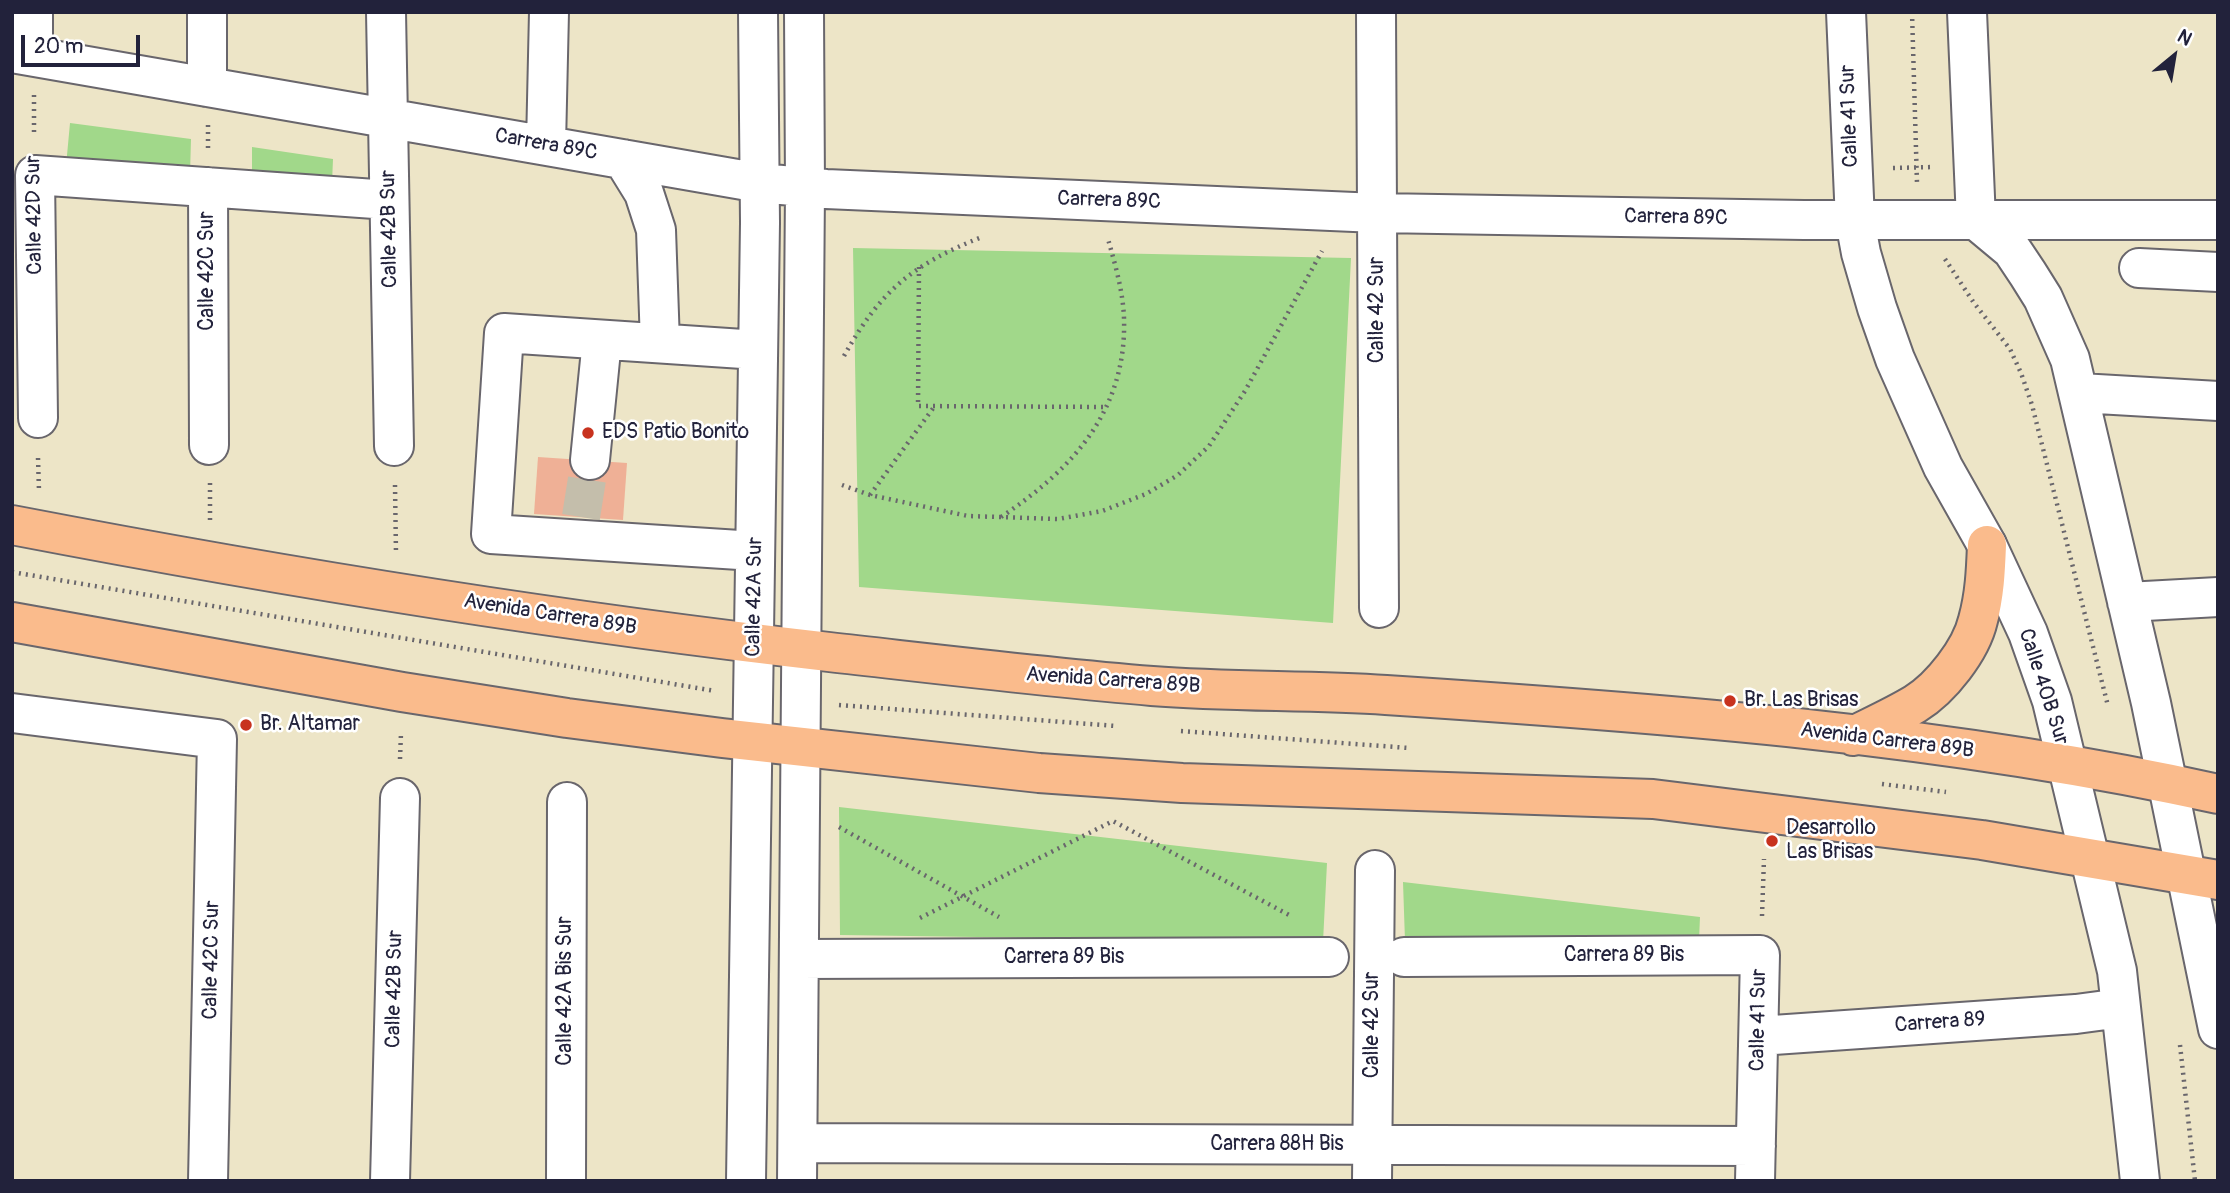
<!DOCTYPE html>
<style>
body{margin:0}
#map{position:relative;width:2230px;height:1193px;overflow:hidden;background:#ede5c7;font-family:Pangolin,sans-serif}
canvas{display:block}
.frame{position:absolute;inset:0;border:14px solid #22223b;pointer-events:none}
.north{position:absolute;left:2139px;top:21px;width:70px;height:70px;-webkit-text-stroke:5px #fff;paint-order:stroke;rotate:30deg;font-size:19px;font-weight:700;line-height:28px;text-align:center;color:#22223b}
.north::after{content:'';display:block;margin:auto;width:24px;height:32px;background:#22223b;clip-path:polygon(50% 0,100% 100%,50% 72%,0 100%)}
.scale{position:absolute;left:21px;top:35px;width:119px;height:32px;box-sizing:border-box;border:4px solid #22223b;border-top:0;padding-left:9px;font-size:21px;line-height:24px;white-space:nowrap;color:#22223b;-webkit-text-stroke:5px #fff;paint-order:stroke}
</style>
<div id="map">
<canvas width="2230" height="1193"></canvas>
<div class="frame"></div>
<div class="north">N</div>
<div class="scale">20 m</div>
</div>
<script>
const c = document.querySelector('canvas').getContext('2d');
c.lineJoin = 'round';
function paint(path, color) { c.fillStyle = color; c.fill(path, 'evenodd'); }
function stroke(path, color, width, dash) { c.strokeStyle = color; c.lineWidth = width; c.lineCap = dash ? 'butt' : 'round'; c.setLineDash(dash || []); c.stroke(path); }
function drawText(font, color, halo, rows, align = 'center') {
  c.font = font + ' Pangolin,sans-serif'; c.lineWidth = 5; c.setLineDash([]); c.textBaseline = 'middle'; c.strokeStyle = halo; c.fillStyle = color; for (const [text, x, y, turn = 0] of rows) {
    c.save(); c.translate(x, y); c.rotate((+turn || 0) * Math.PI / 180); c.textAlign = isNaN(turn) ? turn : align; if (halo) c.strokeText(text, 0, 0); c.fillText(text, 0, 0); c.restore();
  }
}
paint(new Path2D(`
 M 70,123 L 191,139 L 190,174 L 66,166 Z
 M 252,147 L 333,159 L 332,183 L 252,178 Z
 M 853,248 L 1351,258 L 1333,623 L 859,587 Z
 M 839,807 L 1327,863 L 1323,942 L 840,935 Z
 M 1403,882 L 1700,917 L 1699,940 L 1405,941 Z`), '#a1d88a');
paint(new Path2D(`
 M 538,457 L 627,463 L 623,520 L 534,514 Z`), '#efb096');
stroke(new Path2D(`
 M 581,517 L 590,460`), '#c4beab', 38, [38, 19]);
const minor = new Path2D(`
 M 33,12 L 33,55
 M 207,12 L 207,87
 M 386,12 L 394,446
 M 1376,12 L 1379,608
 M 1846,12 L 1855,221 L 1861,253 L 1877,308 L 1895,359 L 1943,467 L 1987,545 L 2028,633 L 2052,701 L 2117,971 L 2140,1181
 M 1967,12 L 1976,220
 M 12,53 L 760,183 L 826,189 L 1377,213 L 1804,220 L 2218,220
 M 546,145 L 549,12
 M 623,159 L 644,193 L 656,230 L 660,343
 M 208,187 L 209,445
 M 1976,220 L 2012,250 L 2028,274 L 2043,298 L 2070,359 L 2151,703 L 2218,1029
 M 2139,268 L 2218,272
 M 2080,393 L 2218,401
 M 38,418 L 35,175 L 389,200
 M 590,460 L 602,340
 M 755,551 L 491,534 L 504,333 L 758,350
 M 2127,602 L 2218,597
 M 12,713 L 217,739 L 208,1181
 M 1404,957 L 1760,955 L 1755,1181
 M 799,959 L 1329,957
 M 1759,1036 L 2076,1014 L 2121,1008
 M 798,1143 L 1756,1146
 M 390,1181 L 400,798
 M 566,1181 L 567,802
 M 746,1181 L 760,223 L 758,12
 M 797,1181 L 805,188 L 804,12
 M 1372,1181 L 1375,870`);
const major = new Path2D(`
 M 12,525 C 283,577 556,621 829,652 C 937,664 1044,677 1152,686 C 1230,692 1308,690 1386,695 C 1663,713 1946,734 2218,794
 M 12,622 L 402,692 L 567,718 L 722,738 L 1039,773 L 1182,783 L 1653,799 L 1982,840 L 2218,880
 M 1853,736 C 1873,726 1895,716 1915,704 C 1941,688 1971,650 1978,620 C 1985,595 1986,570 1987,545`);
stroke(minor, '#69666c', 42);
stroke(major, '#69666c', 42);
stroke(new Path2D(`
 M 1912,12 L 1917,183
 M 34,95 L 34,135
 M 208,125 L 208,148
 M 1893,168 L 1934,167
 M 1945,259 L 1974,303 L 2010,349 L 2021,373 L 2032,405 L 2108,706
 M 919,267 L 918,406 L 1107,407
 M 844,356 C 880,291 913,264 982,237
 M 38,458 L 39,491
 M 210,483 L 210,523
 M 395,485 L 396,554
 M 842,485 L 870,495 L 968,516 L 1058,519 L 1102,511 L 1146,494 L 1178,475 L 1209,446 L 1245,391 L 1322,251
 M 870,495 L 934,407
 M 1001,517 C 1073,469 1127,410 1124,318 C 1123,291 1115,264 1108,239
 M 12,572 L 715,691
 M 839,705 L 1116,726
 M 1181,731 L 1409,748
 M 400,759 L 401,733
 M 1882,784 L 1946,792
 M 839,827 L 999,917
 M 1762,916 L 1764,859
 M 920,918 L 1113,821 L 1291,916
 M 2180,1045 L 2195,1181`), '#69666c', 4.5, [2, 5]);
stroke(minor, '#fff', 38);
stroke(major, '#fabb8c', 38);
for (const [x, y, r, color] of [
 [588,433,7,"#c8321e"],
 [1730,701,7,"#c8321e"],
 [246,725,7,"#c8321e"],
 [1772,841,7,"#c8321e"]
]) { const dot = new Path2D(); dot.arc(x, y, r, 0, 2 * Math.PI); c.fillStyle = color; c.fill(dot); stroke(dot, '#fff', 2.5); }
drawText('21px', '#22223b', '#fff', [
 ["Calle 41 Sur",1850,116,-92],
 ["Carrera 89C",546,145,10],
 ["Carrera 89C",1109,201,2],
 ["Calle 42D Sur",35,215,-91],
 ["Carrera 89C",1676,218,1],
 ["Calle 42B Sur",390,229,-91],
 ["Calle 42C Sur",208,271,-90],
 ["Calle 42 Sur",1378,310,-90],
 ["Calle 42A Sur",755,597,-89],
 ["Avenida Carrera 89B",550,615,9],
 ["Avenida Carrera 89B",1113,681,4],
 ["Calle 40B Sur",2043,687,72],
 ["Avenida Carrera 89B",1887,741,7],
 ["Carrera 89 Bis",1624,956],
 ["Carrera 89 Bis",1064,958],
 ["Calle 42C Sur",212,960,-89],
 ["Calle 42B Sur",395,989,-89],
 ["Calle 42A Bis Sur",566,991,-90],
 ["Calle 41 Sur",1759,1020,-89],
 ["Carrera 89",1940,1023,-4],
 ["Calle 42 Sur",1373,1025,-90],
 ["Carrera 88H Bis",1277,1145]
]);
drawText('21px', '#22223b', '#fff', [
 ["EDS Patio Bonito",602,433],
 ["Br. Las Brisas",1744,701],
 ["Br. Altamar",260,725],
 ["Desarrollo",1786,829],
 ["Las Brisas",1786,853]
], 'left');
</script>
